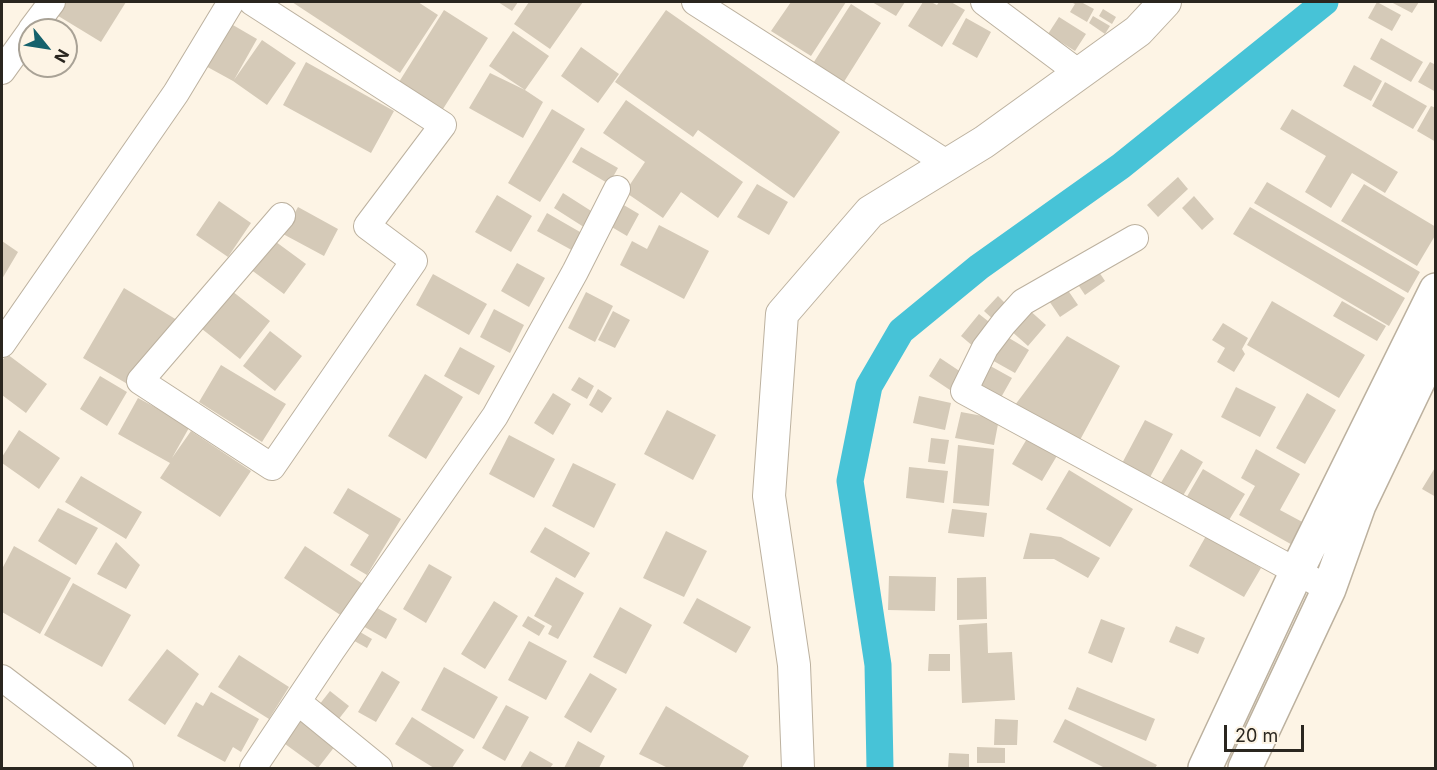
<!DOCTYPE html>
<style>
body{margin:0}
#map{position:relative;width:1437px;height:770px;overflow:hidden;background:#fdf4e5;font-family:Inter,sans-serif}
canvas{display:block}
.frame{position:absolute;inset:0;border:3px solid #2a261f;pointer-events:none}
.north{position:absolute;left:18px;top:18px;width:60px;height:60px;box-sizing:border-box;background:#fdf4e5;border:2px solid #a9a296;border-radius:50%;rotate:120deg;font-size:16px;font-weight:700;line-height:24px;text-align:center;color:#2a261f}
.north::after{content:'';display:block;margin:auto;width:21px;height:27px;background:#15616c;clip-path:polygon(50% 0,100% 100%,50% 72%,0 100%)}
.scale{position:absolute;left:1224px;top:725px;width:80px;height:27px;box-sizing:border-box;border:3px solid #2a261f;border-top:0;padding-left:8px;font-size:18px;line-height:21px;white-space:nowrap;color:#2a261f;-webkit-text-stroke:4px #fdf4e5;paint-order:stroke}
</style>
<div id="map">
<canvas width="1437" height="770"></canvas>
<div class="frame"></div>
<div class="north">N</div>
<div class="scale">20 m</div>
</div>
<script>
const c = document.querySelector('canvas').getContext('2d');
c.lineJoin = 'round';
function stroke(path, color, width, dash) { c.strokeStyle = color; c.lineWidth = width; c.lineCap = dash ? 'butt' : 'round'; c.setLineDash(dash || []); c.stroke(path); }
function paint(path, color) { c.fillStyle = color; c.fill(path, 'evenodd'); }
stroke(new Path2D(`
 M 880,768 L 878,665 L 850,481 L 869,386 L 901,331 L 979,267 L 1121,166 L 1325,2`), '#47c3d7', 27);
paint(new Path2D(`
 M 64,2 L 126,2 L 101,42 L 55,14 Z
 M 292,2 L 418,2 L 438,15 L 400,73 Z
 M 498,2 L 518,2 L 512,11 Z
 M 529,2 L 583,2 L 550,49 L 514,24 Z
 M 791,2 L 846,2 L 811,56 L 771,31 Z
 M 872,2 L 905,2 L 896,16 Z
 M 923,2 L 931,2 L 937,5 L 939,2 L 951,2 L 965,10 L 942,47 L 908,26 Z
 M 1071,2 L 1081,2 L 1094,9 L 1087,22 L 1070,12 L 1075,4 Z
 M 1377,2 L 1401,15 L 1392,31 L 1368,18 Z
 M 1391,2 L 1419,2 L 1412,13 Z
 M 851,4 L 881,23 L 842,85 L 812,65 Z
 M 1103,9 L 1116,17 L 1112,24 L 1099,16 Z
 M 444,10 L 488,38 L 443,109 L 399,82 Z
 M 666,10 L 840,132 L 794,198 L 698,130 L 693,137 L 615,82 Z
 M 1093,16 L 1110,26 L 1105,34 L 1089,23 Z
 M 1059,17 L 1086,34 L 1075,51 L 1048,34 Z
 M 966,18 L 991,32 L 977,58 L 952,44 Z
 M 226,21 L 257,39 L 234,80 L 262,40 L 296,63 L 267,105 L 233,81 L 202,64 Z
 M 513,31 L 549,56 L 525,90 L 489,66 Z
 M 1381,38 L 1423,62 L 1411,82 L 1370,59 Z
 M 581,47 L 619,74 L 598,103 L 561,76 Z
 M 306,62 L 394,111 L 371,153 L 283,105 Z
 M 1430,62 L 1436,65 L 1436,92 L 1418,82 Z
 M 1354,65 L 1382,81 L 1371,101 L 1343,86 Z
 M 490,73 L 525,90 L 543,102 L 523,138 L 469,108 Z
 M 1385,82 L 1427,106 L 1413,129 L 1372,106 Z
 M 626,100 L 743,182 L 718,218 L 681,192 L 663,218 L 625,192 L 645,162 L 603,133 Z
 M 1431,106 L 1436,108 L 1436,142 L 1417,131 Z
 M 552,109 L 585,129 L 540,202 L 508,183 Z
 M 1292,109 L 1398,172 L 1385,193 L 1352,173 L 1331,208 L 1305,192 L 1326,156 L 1280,129 Z
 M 581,147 L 618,168 L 609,184 L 572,162 Z
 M 1178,177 L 1188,189 L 1158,217 L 1147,205 Z
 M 1267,182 L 1420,272 L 1408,293 L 1254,203 Z
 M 757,184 L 788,202 L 769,235 L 737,217 Z
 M 1364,184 L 1436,227 L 1436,234 L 1417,266 L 1341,221 Z
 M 563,193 L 599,216 L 590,231 L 554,208 Z
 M 497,195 L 532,216 L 511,252 L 475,232 Z
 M 1194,196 L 1214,219 L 1202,230 L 1182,208 Z
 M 219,201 L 251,223 L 228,257 L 196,235 Z
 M 622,204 L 639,214 L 627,236 L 610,226 Z
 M 298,207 L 338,229 L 324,256 L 283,234 Z
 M 1250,207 L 1405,298 L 1389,326 L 1233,234 Z
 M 547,213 L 587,236 L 577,253 L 537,231 Z
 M 659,225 L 709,251 L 684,299 L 620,265 L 632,241 L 647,249 Z
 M 272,239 L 306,264 L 284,294 L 250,269 Z
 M 2,241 L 18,252 L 2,279 Z
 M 517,263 L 545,278 L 529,307 L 501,291 Z
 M 1095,266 L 1105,281 L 1085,295 L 1075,280 Z
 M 433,274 L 487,304 L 469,335 L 416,305 Z
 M 1065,286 L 1078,305 L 1060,317 L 1047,298 Z
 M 124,288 L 177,320 L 136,389 L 83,358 Z
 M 232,291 L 270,321 L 240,359 L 202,329 Z
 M 586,292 L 613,306 L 595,342 L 568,328 Z
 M 998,296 L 1010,308 L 996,322 L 984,311 Z
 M 1272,301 L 1365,355 L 1339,398 L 1247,345 Z
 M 1342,301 L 1386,326 L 1377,341 L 1333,316 Z
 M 1027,308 L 1046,325 L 1028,346 L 1009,329 Z
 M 494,309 L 524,325 L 510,353 L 480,337 Z
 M 613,311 L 630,320 L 615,348 L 598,340 Z
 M 979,314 L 993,325 L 974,347 L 961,336 Z
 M 1223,323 L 1248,338 L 1242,349 L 1245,354 L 1234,372 L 1217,362 L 1225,348 L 1212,340 Z
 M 270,331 L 302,356 L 275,391 L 243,366 Z
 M 1004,335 L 1029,350 L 1015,373 L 990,359 Z
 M 1067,336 L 1120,366 L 1080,440 L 1015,405 Z
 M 460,347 L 495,366 L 479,395 L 444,376 Z
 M 7,354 L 47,384 L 26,413 L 2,395 L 2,361 Z
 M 940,358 L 961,372 L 950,390 L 929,376 Z
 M 985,363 L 1012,378 L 999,401 L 972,387 Z
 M 221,365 L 286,404 L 262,442 L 199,402 Z
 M 425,374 L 463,397 L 426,459 L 388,436 Z
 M 100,376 L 127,392 L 107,426 L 80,409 Z
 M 579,377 L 594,386 L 587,399 L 571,390 Z
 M 1236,387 L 1276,407 L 1260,437 L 1221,417 Z
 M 598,389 L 612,398 L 602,413 L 589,405 Z
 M 553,393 L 571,404 L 553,435 L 534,423 Z
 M 1307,393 L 1336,410 L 1305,464 L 1276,448 Z
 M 919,396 L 951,403 L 945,430 L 913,423 Z
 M 138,398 L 190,426 L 172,458 L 191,431 L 251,471 L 220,517 L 160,478 L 170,463 L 118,434 Z
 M 667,410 L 716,435 L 693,480 L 644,454 Z
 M 961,412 L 999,419 L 994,445 L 955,438 Z
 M 1145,420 L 1173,434 L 1147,483 L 1119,469 Z
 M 19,430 L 60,458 L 39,489 L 2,463 L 2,457 Z
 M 509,435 L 555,459 L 534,498 L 489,474 Z
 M 1028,437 L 1058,454 L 1042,481 L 1012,464 Z
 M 931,438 L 949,440 L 945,464 L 928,462 Z
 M 958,445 L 994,449 L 989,506 L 953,503 Z
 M 1181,449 L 1203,462 L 1181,499 L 1159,486 Z
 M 1256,449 L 1300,474 L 1280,510 L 1308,525 L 1296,547 L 1239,515 L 1255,486 L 1241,478 Z
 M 573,463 L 616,484 L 594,528 L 552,506 Z
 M 1436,466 L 1436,497 L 1422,489 Z
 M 909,467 L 948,471 L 944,503 L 906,498 Z
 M 1203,469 L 1245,494 L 1226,525 L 1185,500 Z
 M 1069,470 L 1133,509 L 1110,547 L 1046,509 Z
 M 81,476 L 142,512 L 126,539 L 65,502 Z
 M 348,488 L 401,519 L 367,575 L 350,565 L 369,535 L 333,513 Z
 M 58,508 L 98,528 L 76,565 L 38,541 Z
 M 952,509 L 987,513 L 984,537 L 948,533 Z
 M 545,527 L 590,553 L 575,578 L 530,552 Z
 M 666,531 L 707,551 L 684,597 L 643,578 Z
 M 1030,533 L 1061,537 L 1100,558 L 1088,578 L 1054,559 L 1023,559 Z
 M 1206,536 L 1261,568 L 1244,597 L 1189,566 Z
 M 116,542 L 140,565 L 126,589 L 97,574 Z
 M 14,546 L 71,578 L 40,634 L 2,612 L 2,569 Z
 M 305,546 L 366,586 L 345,618 L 284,578 Z
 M 429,564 L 452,577 L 426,623 L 403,609 Z
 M 889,576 L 936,577 L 935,611 L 888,610 Z
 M 556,577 L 584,593 L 558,639 L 548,634 L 552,626 L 534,616 Z
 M 986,577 L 987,619 L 957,620 L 957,578 Z
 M 73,583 L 131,615 L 102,667 L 44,635 Z
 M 697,598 L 751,627 L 736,653 L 683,623 Z
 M 494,601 L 518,616 L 485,669 L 461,654 Z
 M 372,605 L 397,619 L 386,639 L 361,625 Z
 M 620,607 L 652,625 L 626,674 L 593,657 Z
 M 528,616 L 545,626 L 539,636 L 522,626 Z
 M 1101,619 L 1125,628 L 1112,663 L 1088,653 Z
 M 987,623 L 988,653 L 1012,652 L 1015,700 L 962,703 L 959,625 Z
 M 1176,626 L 1205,638 L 1198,654 L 1169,642 Z
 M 355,629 L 372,639 L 367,648 L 349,638 Z
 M 529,641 L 567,661 L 546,700 L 508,680 Z
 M 167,649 L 199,674 L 165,725 L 128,700 Z
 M 929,654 L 950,654 L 950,671 L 928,671 Z
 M 239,655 L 289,687 L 269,719 L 218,687 Z
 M 444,667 L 498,697 L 474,739 L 421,710 Z
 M 382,671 L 400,682 L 376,722 L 358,712 Z
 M 590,673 L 617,689 L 591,733 L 564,717 Z
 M 1077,687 L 1155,719 L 1146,741 L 1068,709 Z
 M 330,691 L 349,706 L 338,720 L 319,705 Z
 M 211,692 L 259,719 L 241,752 L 233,747 L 225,762 L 177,736 L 196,702 L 203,706 Z
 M 506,705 L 529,717 L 505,761 L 482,748 Z
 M 666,706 L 749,756 L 742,768 L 668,768 L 639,754 Z
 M 303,713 L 339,741 L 318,768 L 281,741 Z
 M 412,717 L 464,750 L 452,768 L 434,768 L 395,744 Z
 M 995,719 L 1018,720 L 1017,745 L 994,745 Z
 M 1065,719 L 1157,765 L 1155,768 L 1105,768 L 1053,742 Z
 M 578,741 L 605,756 L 599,768 L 564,768 Z
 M 977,747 L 1005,748 L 1005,763 L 977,763 Z
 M 530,751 L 553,764 L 550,768 L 520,768 Z
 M 949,753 L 969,754 L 969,768 L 948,768 Z`), '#d5cab8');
const minor = new Path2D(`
 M 252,2 L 443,125 L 367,226 L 414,261 L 272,467 L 140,381 L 282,216
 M 695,2 L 948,164
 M 984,2 L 1079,73
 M 31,30 L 52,2
 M 2,71 L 30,32
 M 1135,238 L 1023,302 L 1004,323 L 985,348 L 964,391 L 1329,589
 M 2,344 L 176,93 L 231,2
 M 2,678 L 120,768
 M 298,702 L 379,768
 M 253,768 L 332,650 L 495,416 L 575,272 L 617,189`);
const tertiary = new Path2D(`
 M 798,768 L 794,665 L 769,496 L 782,314 L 870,212 L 984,142 L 1138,31 L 1165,2`);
const secondary = new Path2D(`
 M 1205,768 L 1297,571 L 1436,290
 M 1245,768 L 1329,589 L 1359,505 L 1436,344`);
stroke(minor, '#bcb19f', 28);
stroke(tertiary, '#bcb19f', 34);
stroke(secondary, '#bcb19f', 36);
stroke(minor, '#fff', 26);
stroke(tertiary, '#fff', 32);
stroke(secondary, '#fff', 33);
</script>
